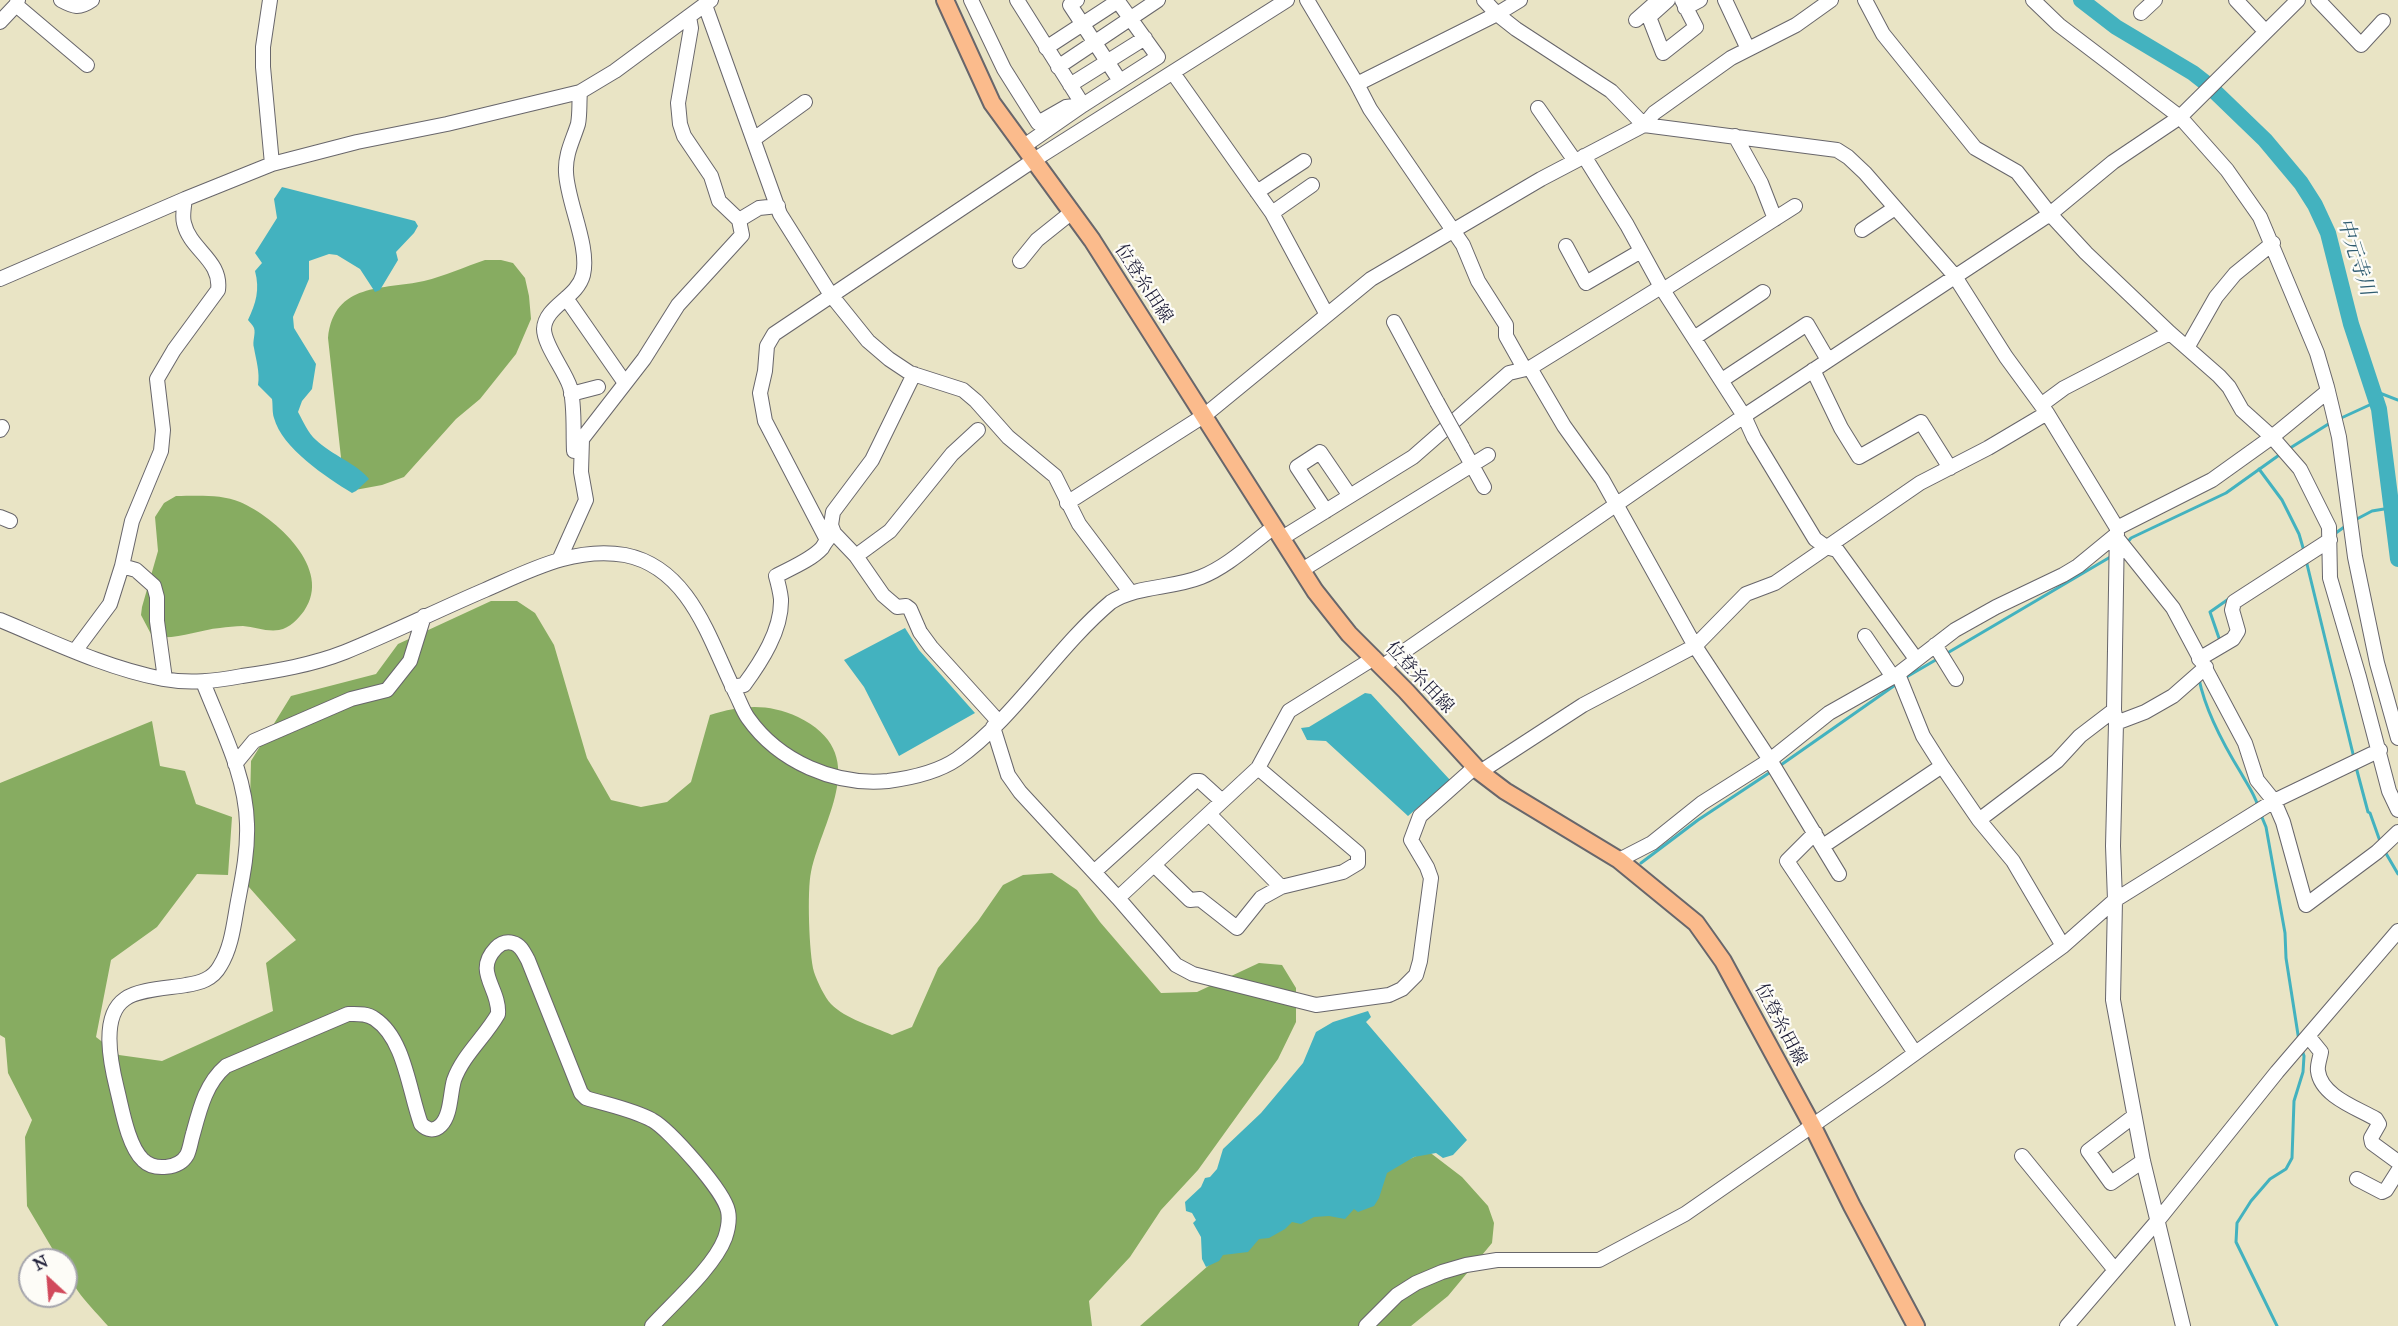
<!DOCTYPE html>
<meta charset="utf-8">
<style>
body{margin:0}
#map{position:relative;width:2398px;height:1326px;overflow:hidden;background:#e9e4c5;font-family:"IM FELL Great Primer",serif}
canvas{display:block}
.north{position:absolute;left:18px;top:1248px;width:60px;height:60px;box-sizing:border-box;background:#fdfcf7;border:2px solid #a5a5ac;border-radius:50%;rotate:334deg;font-size:16px;font-weight:700;line-height:24px;text-align:center;color:#22223b}
.north::after{content:'';display:block;margin:auto;width:21px;height:27px;background:#d1495b;clip-path:polygon(50% 0,100% 100%,50% 72%,0 100%)}
</style>
<div id="map">
<canvas width="2398" height="1326"></canvas>
<div class="north">N</div>
</div>
<script>
const c = document.querySelector('canvas').getContext('2d');
c.lineJoin = 'round';
function paint(path, color) { c.fillStyle = color; c.fill(path, 'evenodd'); }
function stroke(path, color, width, dash) { c.strokeStyle = color; c.lineWidth = width; c.lineCap = dash ? 'butt' : 'round'; c.setLineDash(dash || []); c.stroke(path); }
function drawText(font, color, halo, rows, align = 'center') {
  c.font = font + ' "IM FELL Great Primer","Noto Serif JP",serif'; c.lineWidth = 4.5; c.setLineDash([]); c.textBaseline = 'middle'; c.strokeStyle = halo; c.fillStyle = color; for (const [text, x, y, turn = 0] of rows) {
    c.save(); c.translate(x, y); c.rotate((+turn || 0) * Math.PI / 180); c.textAlign = isNaN(turn) ? turn : align; if (halo) c.strokeText(text, 0, 0); c.fillText(text, 0, 0); c.restore();
  }
}
paint(new Path2D(`
 M 485,260 L 501,260 L 513,263 L 525,278 L 529,296 L 531,319 L 516,354 L 480,399 L 456,419 L 404,477 L 382,485 L 355,490 L 343,476 L 328,338 C 334,282 383,290 424,281 C 445,276 464,267 485,260 Z
 M 176,496 C 196,496 221,494 240,502 C 275,517 334,569 304,611 C 298,619 290,628 279,630 C 267,632 255,627 243,626 C 235,626 227,627 220,628 C 197,630 175,641 152,636 L 141,615 L 142,607 L 158,551 L 155,517 L 164,503 Z
 M 491,601 L 517,601 L 535,613 L 554,645 L 587,758 L 611,800 L 641,807 L 667,802 L 691,782 L 710,715 C 741,705 768,703 798,717 C 872,753 824,815 811,872 C 807,890 809,954 814,972 C 817,981 825,998 831,1004 C 846,1019 872,1026 892,1035 L 912,1027 L 938,968 L 978,921 L 1003,885 L 1023,875 L 1052,873 L 1077,890 L 1100,922 L 1161,993 L 1197,992 L 1259,963 L 1282,965 L 1296,988 L 1296,1022 L 1278,1059 L 1198,1170 L 1161,1210 L 1130,1257 L 1089,1301 L 1092,1326 L 108,1326 C 92,1307 66,1285 66,1260 L 59,1260 L 27,1206 L 25,1137 L 32,1120 L 8,1073 L 5,1038 L 0,1035 L 0,783 L 152,721 L 160,766 L 185,771 L 196,804 L 232,817 L 228,875 L 197,874 L 157,927 L 111,960 L 96,1037 L 119,1055 L 162,1061 L 273,1011 L 266,963 L 296,940 L 248,886 L 251,761 L 291,696 L 376,674 L 398,644 Z
 M 1428,1151 L 1462,1177 L 1488,1206 L 1494,1223 L 1492,1243 L 1448,1296 L 1411,1326 L 1140,1326 L 1252,1227 Z`), '#87ac61');
paint(new Path2D(`
 M 282,187 L 415,221 L 418,226 L 414,233 L 396,252 L 398,260 L 380,290 L 375,292 L 360,269 L 337,255 L 329,254 L 309,261 L 309,279 L 293,317 L 294,328 L 316,364 L 312,389 L 302,401 L 298,412 C 303,421 308,433 316,440 C 330,454 359,465 369,479 L 356,491 L 352,493 C 326,477 282,448 274,418 C 272,412 273,405 272,399 L 258,385 C 260,372 256,360 254,348 C 252,341 256,334 254,328 C 253,325 250,323 248,320 C 256,303 260,290 255,271 L 262,263 L 255,253 L 277,218 L 274,199 Z
 M 905,628 L 919,650 L 975,713 L 899,756 L 864,687 L 844,660 Z
 M 1365,693 L 1371,694 L 1450,780 L 1408,816 L 1326,741 L 1307,740 L 1301,728 L 1309,727 Z
 M 1368,1011 L 1371,1017 L 1366,1022 L 1467,1140 L 1453,1155 L 1443,1158 L 1436,1153 L 1414,1157 L 1387,1173 L 1379,1198 L 1374,1206 L 1358,1212 L 1354,1209 L 1345,1219 L 1329,1216 L 1314,1217 L 1301,1224 L 1292,1222 L 1285,1229 L 1269,1238 L 1259,1239 L 1248,1252 L 1223,1255 L 1219,1261 L 1206,1267 L 1202,1259 L 1201,1237 L 1193,1223 L 1196,1220 L 1192,1213 L 1186,1211 L 1185,1202 L 1201,1187 L 1205,1178 L 1210,1177 L 1217,1169 L 1223,1149 L 1261,1113 L 1303,1063 L 1316,1032 L 1333,1022 Z`), '#43b2bf');
stroke(new Path2D(`
 M 2372,390 L 2398,400
 M 2339,419 L 2376,402
 M 2287,450 L 2330,423
 M 2259,469 L 2282,500 L 2299,534 L 2304,551
 M 2355,520 L 2372,511 L 2390,508
 M 2333,535 L 2347,525
 M 2126,544 L 2131,538 L 2226,493 L 2282,453
 M 2306,560 L 2354,758
 M 2220,641 L 2210,612 L 2230,598
 M 1944,655 L 2112,556
 M 1903,679 L 1939,658
 M 2199,679 C 2205,709 2225,747 2241,773 C 2247,784 2254,793 2258,806
 M 1778,767 L 1898,683
 M 2356,767 L 2368,812 L 2370,813 L 2381,844
 M 2261,815 L 2266,827 L 2285,933 L 2286,958 L 2299,1041
 M 2384,850 L 2398,874
 M 1641,863 L 1698,820 L 1772,771
 M 2277,1326 L 2236,1242 L 2237,1223 L 2251,1201 L 2270,1179 L 2286,1169 L 2292,1158 L 2294,1101 L 2303,1072 L 2304,1056 L 2302,1050`), '#43b2bf', 3);
stroke(new Path2D(`
 M 2081,0 L 2116,27 L 2193,73 L 2207,84 L 2265,140 L 2301,183 L 2315,205 L 2328,233 L 2351,324 L 2379,409 L 2398,559`), '#43b2bf', 16);
const minor = new Path2D(`
 M 18,0 L 16,5 L 87,65
 M 61,0 C 74,7 79,9 92,0
 M 270,0 L 263,47 L 263,67 L 272,164
 M 971,0 L 1004,69 L 1038,123 L 1066,107 L 1083,105 L 1158,57 L 1117,0
 M 1017,0 L 1083,105 L 1024,146
 M 1077,0 L 1070,5 L 1120,81
 M 1307,0 L 1357,84 L 1370,109 L 1463,245 L 1478,281 L 1506,325 L 1506,336 L 1524,368
 M 1484,0 L 1497,14 L 1516,29 L 1611,91 L 1644,125 L 1837,150 L 1848,157 L 1865,173 L 1954,275 L 2006,357 L 2047,413 L 2117,528 L 2114,710 L 2116,723 L 2113,846 L 2115,900 L 2113,1000 L 2143,1161 L 2183,1326
 M 1668,0 L 1649,17 L 1663,53 L 1696,27 L 1682,0
 M 1725,0 L 1748,49
 M 1865,0 L 1883,34 L 1975,148 L 2017,172 L 2050,214 L 2086,253 L 2170,333 L 2219,376 L 2229,387 L 2242,410 L 2272,437 L 2300,469 L 2329,527 L 2330,578 L 2359,677 L 2389,791 L 2398,810
 M 2033,0 L 2059,25 L 2180,117 L 2227,170 L 2260,217 L 2317,353 L 2327,387 L 2339,437 L 2355,557 L 2377,663 L 2398,738
 M 2236,0 L 2265,31
 M 2318,0 L 2361,45 L 2383,21
 M 705,5 L 780,214 L 831,295 L 868,341 L 889,359 L 910,373 L 963,390 L 976,401 L 1008,437 L 1055,476 L 1079,524 L 1131,593
 M 1685,8 L 1700,0
 M 2141,13 L 2155,0
 M 1636,20 L 1653,5
 M 0,22 L 16,5
 M 1046,48 L 1118,1
 M 1058,67 L 1158,0
 M 1173,73 L 1272,213
 M 1357,84 L 1497,14 L 1520,0
 M 1070,85 L 1145,38
 M 1538,108 L 1575,161
 M 1735,136 L 1761,183 L 1775,219
 M 754,139 L 805,102
 M 1584,156 L 1627,225 L 1661,287 L 1744,416 L 1754,438 L 1815,539 L 1826,547 L 1837,550 L 1916,659
 M 1312,185 L 1272,213 L 1327,315
 M 1257,192 L 1304,161
 M 739,220 L 759,208 L 778,206
 M 1862,230 L 1895,208
 M 1566,246 L 1586,283 L 1641,251
 M 1020,261 L 1037,240 L 1072,212
 M 0,279 L 185,199 L 272,164 L 357,142 L 447,124 L 580,92 L 615,71 L 711,0
 M 1663,290 L 1795,206
 M 566,298 L 625,383
 M 1394,322 L 1437,402
 M 1694,338 L 1763,292
 M 2187,348 L 2216,297 L 2235,274 L 2273,243
 M 1530,368 L 1564,426 L 1602,479 L 1695,646 L 1770,760 L 1839,874
 M 1813,370 L 1841,428 L 1859,457 L 1921,422 L 1950,468
 M 1722,380 L 1807,324 L 1828,360
 M 571,394 L 598,387
 M 2041,405 L 2064,388 L 2170,333
 M 0,430 L 2,427
 M 1462,447 L 1484,487
 M 574,451 C 573,432 575,404 570,387 C 565,371 544,345 544,329 C 545,306 577,298 583,275 C 590,246 567,202 566,172 C 565,154 573,140 578,124 C 580,114 579,102 580,92
 M 1067,503 L 1205,415 L 1371,279 L 1541,179 L 1644,125 L 1654,113 L 1731,58 L 1796,25 L 1831,0
 M 1326,511 L 1297,467 L 1320,452 L 1350,496
 M 0,517 L 10,521
 M 2117,528 L 2212,480 L 2272,437 L 2328,391
 M 834,533 L 831,525 L 833,512 L 872,460 L 914,374
 M 826,538 L 765,421 L 760,393 L 765,371 L 767,346 L 774,334 L 1034,160 L 1287,0
 M 1282,538 L 1413,457 L 1509,373 L 1530,368 L 1661,287
 M 2117,538 L 2173,608 L 2245,743 L 2257,780 L 2274,801 L 2283,822 L 2306,905 L 2377,852 L 2398,832
 M 856,556 L 890,531 L 952,454 L 978,430
 M 560,558 L 586,500 L 581,472 L 582,439 L 644,359 L 678,305 L 742,235 L 739,220 L 719,201 L 711,176 L 684,136 L 680,124 L 678,103 L 691,28 L 689,17
 M 122,566 L 136,570 L 154,586 L 157,597 L 157,621 L 165,679
 M 1302,570 L 1488,455
 M 0,620 C 53,642 106,668 163,679 C 190,684 215,681 242,676 C 276,671 312,665 345,652 C 392,633 438,610 485,590 C 529,571 575,546 625,555 C 691,568 710,642 736,694 C 740,702 743,711 748,718 C 779,762 835,786 888,781 C 911,778 938,772 957,759 C 1015,718 1056,648 1111,602 C 1138,585 1171,589 1201,577 C 1227,567 1251,544 1274,527
 M 1865,636 L 1893,677
 M 1935,645 L 1956,679
 M 75,651 L 110,604 L 122,566 L 132,521 L 161,451 L 163,430 L 157,379 L 174,350 L 218,290 C 222,260 190,250 184,223 C 182,216 184,206 185,199
 M 2199,659 L 2233,639 L 2238,631 L 2232,610 L 2234,602 L 2330,540
 M 1383,666 L 1744,416 L 2050,214 L 2113,162 L 2180,117 L 2298,0
 M 203,682 C 221,728 246,775 247,824 C 248,850 243,875 238,901 C 234,922 232,947 220,966 C 213,979 200,983 186,985 C 170,988 138,989 125,999 C 100,1016 111,1065 117,1089 C 122,1109 128,1146 143,1160 C 154,1171 179,1169 187,1155 C 190,1149 191,1140 193,1134 C 200,1108 206,1083 226,1066 L 348,1014 C 357,1014 367,1013 375,1019 C 405,1039 409,1092 421,1124 C 427,1130 434,1132 441,1125 C 451,1115 450,1094 454,1080 C 463,1055 485,1037 498,1014 C 500,988 473,972 496,948 C 500,944 506,941 513,943 C 521,945 524,953 528,960 L 581,1093 L 586,1098 C 608,1105 631,1109 652,1120 C 670,1130 724,1191 728,1211 C 730,1220 728,1229 725,1238 C 714,1267 673,1303 652,1326
 M 732,687 L 744,685 C 761,662 782,630 781,599 C 780,591 778,583 776,576 C 791,568 811,560 822,548 C 826,542 827,538 834,533 L 856,556 L 883,595 L 897,607 L 906,606 L 910,609 L 920,632 L 931,647 L 998,721
 M 2116,723 L 2145,712 L 2173,696 L 2206,667
 M 993,727 L 1008,775 L 1020,792 L 1118,898 L 1258,768 L 1289,711 L 1374,658
 M 235,764 L 254,741 L 351,699 L 387,690 L 410,661 L 424,616
 M 1942,766 L 1979,820 L 2013,861 L 2063,946
 M 1480,772 L 1583,705 L 1695,646 L 1746,594 L 1775,583 L 1920,483 L 1988,448 L 2047,413
 M 1209,814 L 1281,887 L 1343,872 L 1358,863 L 1358,853 L 1258,768
 M 1979,820 L 2057,761 L 2080,736 L 2114,710
 M 1815,833 L 1787,861 L 1915,1053
 M 1823,846 L 1942,766 L 1923,736 L 1898,674
 M 1619,860 L 1652,843 L 1702,803 L 1770,760 L 1829,713 L 1898,674 L 1955,630 L 1996,607 L 2063,575 L 2078,566 L 2117,534
 M 1154,865 L 1190,900 L 1200,899 L 1237,928 L 1261,898 L 1281,887
 M 1094,872 L 1195,781 L 1200,781 L 1222,801
 M 1118,898 L 1176,965 L 1193,974 L 1316,1005 L 1389,995 L 1402,989 L 1416,975 L 1420,961 L 1431,878 L 1427,867 L 1411,840 L 1420,816 L 1475,767
 M 2308,1036 L 2321,1052 C 2320,1058 2317,1066 2318,1071 C 2321,1096 2357,1108 2376,1119 L 2379,1124 L 2371,1138 L 2372,1143 L 2398,1162
 M 2134,1116 L 2088,1151 L 2111,1183 L 2143,1161
 M 2022,1156 L 2115,1270
 M 2357,1179 L 2382,1192 L 2386,1190 L 2398,1171
 M 1366,1326 L 1397,1295 L 1416,1283 L 1442,1272 L 1466,1265 L 1497,1260 L 1599,1260 L 1685,1214 L 1881,1078 L 2063,946 L 2115,900 L 2274,801 L 2380,750
 M 2067,1326 L 2159,1219 L 2277,1072 L 2398,931`);
const major = new Path2D(`
 M 945,0 L 992,103 L 1092,240 L 1315,591 L 1349,634 L 1406,691 L 1480,772 L 1505,791 L 1619,860 L 1696,923 L 1723,961 L 1812,1125 L 1852,1206 L 1916,1326`);
stroke(minor, '#68666b', 16);
stroke(major, '#68666b', 20);
stroke(minor, '#fff', 14);
stroke(major, '#fbbb8c', 16);
const minorBridge = new Path2D(`
 M 1437,402 L 1462,447`);
stroke(minorBridge, '#68666b', 16, []);
stroke(minorBridge, '#fff', 14);
drawText('18px', '#22223b', '#fdfcf7', [
 ["位登糸田線",1143,284,57],
 ["位登糸田線",1419,678,47],
 ["位登糸田線",1780,1025,62]
]);
drawText('italic 20px', '#2f5c70', '#fdfcf7', [
 ["中元寺川",2355,257,72]
]);
</script>
